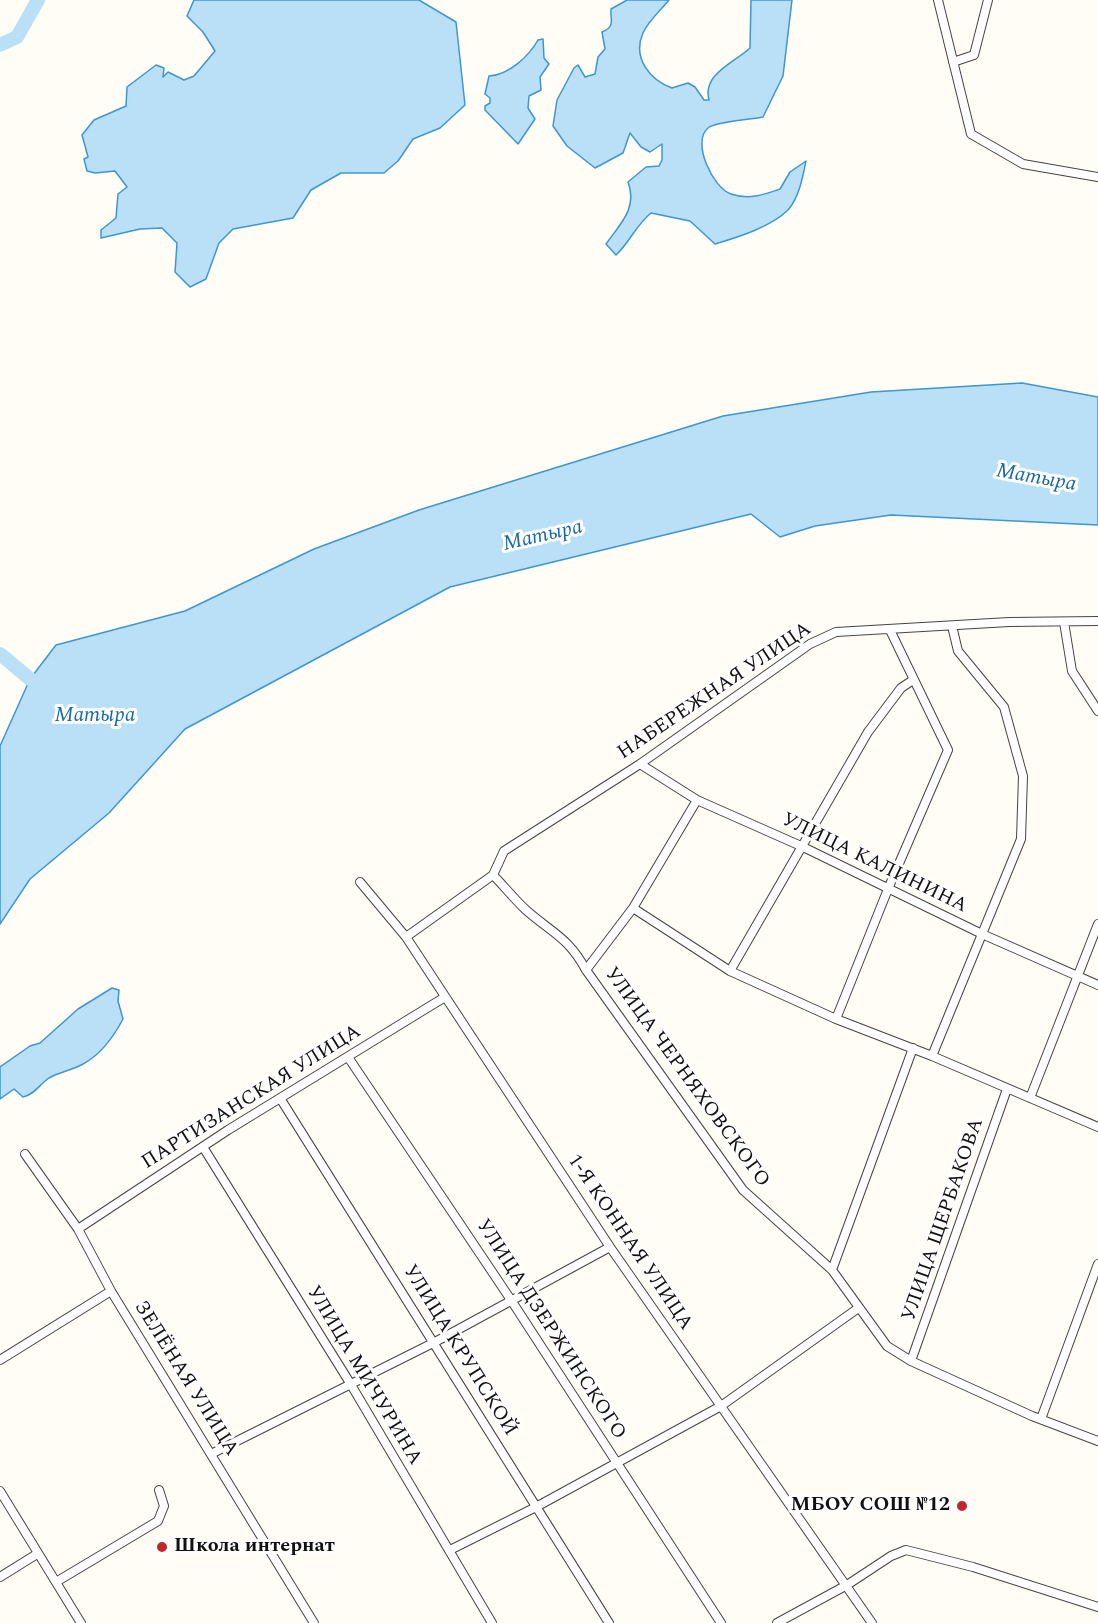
<!DOCTYPE html>
<meta charset="utf-8">
<style>
body{margin:0}
canvas{display:block;background:#fffdf5}
</style>
<canvas width="1098" height="1623"></canvas>
<script>
const c = document.querySelector('canvas').getContext('2d');
c.lineJoin = 'round';
function paint(path, color) { c.fillStyle = color; c.fill(path, 'evenodd'); }
function stroke(path, color, width, dash) { c.strokeStyle = color; c.lineWidth = width; c.lineCap = dash ? 'butt' : 'round'; c.setLineDash(dash || []); c.stroke(path); }
function drawText(font, color, halo, rows, align = 'center') {
  c.font = font + ' Spectral,serif'; c.lineWidth = 6; c.setLineDash([]); c.textBaseline = 'middle'; c.strokeStyle = halo; c.fillStyle = color; for (const [text, x, y, turn = 0] of rows) {
    c.save(); c.translate(x, y); c.rotate((+turn || 0) * Math.PI / 180); c.textAlign = isNaN(turn) ? turn : align; if (halo) c.strokeText(text, 0, 0); c.fillText(text, 0, 0); c.restore();
  }
}
const water = new Path2D(`
 M 194,0 L 419,0 L 456,22 L 465,105 L 440,128 L 413,139 L 398,161 L 384,173 L 341,173 L 311,190 L 293,218 L 233,229 L 219,243 L 206,279 L 190,287 L 175,272 L 177,243 L 162,228 L 140,229 L 101,238 L 101,230 L 116,218 L 118,194 L 127,187 L 115,171 L 95,173 L 87,171 L 84,159 L 88,157 L 82,135 L 94,120 L 126,106 L 127,87 L 156,65 L 164,68 L 163,77 L 168,72 L 184,80 L 194,76 L 215,51 L 203,32 L 187,16 Z
 M 627,0 L 669,0 C 661,10 648,21 643,33 C 632,58 650,80 672,88 L 688,83 L 695,87 L 704,100 L 709,100 C 702,74 734,63 750,48 L 751,0 L 792,0 L 783,76 L 763,117 C 750,120 717,121 708,128 C 691,142 713,188 731,194 C 749,200 763,195 780,189 L 790,172 L 806,161 C 803,176 799,198 788,210 C 771,227 738,237 715,244 L 690,221 L 651,213 C 636,225 630,242 616,255 L 606,244 C 620,224 638,208 628,182 L 646,167 L 659,166 L 662,160 L 662,144 L 650,152 L 641,147 L 630,133 L 623,153 L 595,168 L 567,146 L 553,126 L 557,100 L 574,68 L 578,65 L 585,77 L 595,74 L 598,57 L 605,49 L 602,32 C 616,26 610,20 611,9 Z
 M 543,39 L 544,58 L 549,64 L 540,77 L 541,90 L 529,96 L 528,108 L 535,119 L 518,144 L 485,110 L 485,106 L 490,103 L 490,98 L 485,94 L 489,76 C 509,75 529,56 538,40 Z
 M 1022,383 L 1098,397 L 1098,525 L 891,515 L 815,526 L 780,537 L 751,514 L 450,587 L 185,729 L 109,813 L 30,879 L 0,924 L 0,746 L 30,679 L 56,645 L 185,611 L 314,549 L 419,510 L 723,416 L 871,392 Z
 M 112,988 L 119,990 L 118,1001 L 123,1019 C 114,1036 100,1055 83,1064 C 73,1070 59,1072 49,1078 C 40,1084 34,1095 23,1097 L 14,1089 L 0,1099 L 0,1067 L 30,1046 L 40,1043 L 78,1009 Z`);
paint(water, '#b9e0f7');
stroke(water, '#3f96cf', 1.5);
stroke(new Path2D(`
 M 0,45 L 17,37 L 38,0
 M 0,654 L 30,679 L 47,688`), '#b9e0f7', 14);
const minor = new Path2D(`
 M 938,0 L 971,134 L 1023,164 L 1098,177
 M 953,62 L 974,55 L 988,0
 M 1064,622 L 1072,671 L 1098,711
 M 640,764 L 697,800 L 801,846 L 982,934 L 1098,985
 M 493,875 C 504,886 514,899 526,910 C 552,933 568,937 586,970 L 743,1190 L 832,1270 L 887,1346 L 911,1361 L 1032,1416 L 1098,1441
 M 360,882 L 406,937 L 610,1247 L 872,1623
 M 633,908 L 730,971 L 836,1019 L 932,1056 L 1098,1127
 M 406,937 L 493,875 L 504,851 L 640,764 L 810,644 L 836,632 L 1009,622 L 1098,621
 M 586,970 L 633,908 L 697,800
 M 730,971 L 868,732 L 901,688 L 913,680
 M 836,1019 L 888,889 L 948,750 L 890,630
 M 932,1056 L 1021,839 L 1023,776 L 1004,707 L 958,651 L 952,626
 M 348,1057 L 511,1300 L 721,1623
 M 280,1098 L 609,1623
 M 1030,1098 L 1098,924
 M 203,1147 L 350,1383 L 492,1623
 M 25,1154 L 78,1229 L 111,1291 L 314,1623
 M 78,1229 L 228,1130 L 445,997
 M 832,1270 L 913,1048
 M 0,1360 L 111,1291
 M 911,1361 L 1007,1089
 M 1041,1419 L 1098,1264
 M 213,1453 L 435,1342 L 610,1247
 M 0,1491 L 81,1623
 M 450,1550 L 536,1507 L 721,1406 L 857,1309
 M 0,1577 L 37,1554
 M 56,1582 L 158,1521 L 164,1506 L 159,1490
 M 777,1623 L 847,1585 L 891,1556 L 906,1550 L 973,1567 L 1098,1607`);
stroke(minor, '#444', 10);
stroke(minor, '#fff', 8);
for (const [x, y, r, color] of [
 [962,1506,6,"#c4262e"],
 [162,1547,6,"#c4262e"]
]) { const dot = new Path2D(); dot.arc(x, y, r, 0, 2 * Math.PI); c.fillStyle = color; c.fill(dot); stroke(dot, '#fff', 2); }
drawText('20px', '#111', '#fff', [
 ["НАБЕРЕЖНАЯ УЛИЦА",715,692,-34],
 ["УЛИЦА КАЛИНИНА",874,864,26],
 ["УЛИЦА ЧЕРНЯХОВСКОГО",686,1078,54],
 ["ПАРТИЗАНСКАЯ УЛИЦА",252,1098,-32],
 ["УЛИЦА ЩЕРБАКОВА",944,1220,-71],
 ["1-Я КОННАЯ УЛИЦА",629,1243,56],
 ["УЛИЦА ДЗЕРЖИНСКОГО",550,1330,57],
 ["УЛИЦА КРУПСКОЙ",459,1351,58],
 ["УЛИЦА МИЧУРИНА",363,1376,59],
 ["ЗЕЛЁНАЯ УЛИЦА",185,1379,58]
]);
drawText('bold 20px', '#111', '#fff', [
 ["МБОУ СОШ №12",950,1506],
 ["Школа интернат",174,1547,"left"]
], 'right');
drawText('italic 21px', '#1768a6', '#fff', [
 ["Матыра",1036,479,10],
 ["Матыра",543,537,-13],
 ["Матыра",95,717]
]);
</script>
